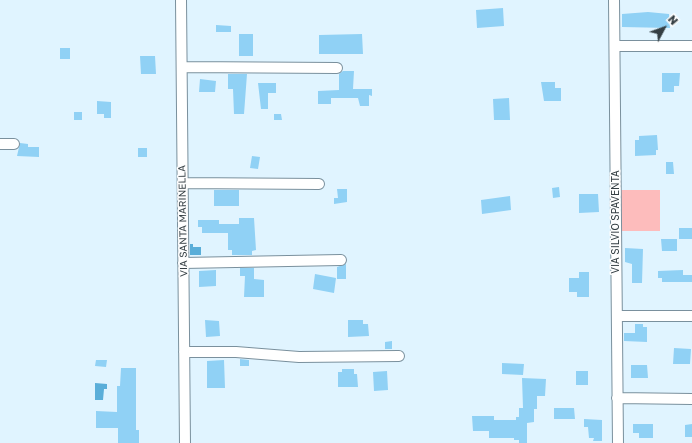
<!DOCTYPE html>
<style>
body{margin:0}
#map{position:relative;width:692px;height:443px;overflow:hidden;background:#e0f4ff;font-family:"Golos Text",sans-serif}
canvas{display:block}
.north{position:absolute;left:644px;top:8px;width:40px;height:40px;-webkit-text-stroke:3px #fdfdfd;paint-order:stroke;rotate:49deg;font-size:11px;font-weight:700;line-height:16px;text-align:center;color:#343e43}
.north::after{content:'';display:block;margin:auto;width:14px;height:18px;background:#343e43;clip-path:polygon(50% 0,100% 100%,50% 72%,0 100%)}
</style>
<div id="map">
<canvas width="692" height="443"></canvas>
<div class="north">N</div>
</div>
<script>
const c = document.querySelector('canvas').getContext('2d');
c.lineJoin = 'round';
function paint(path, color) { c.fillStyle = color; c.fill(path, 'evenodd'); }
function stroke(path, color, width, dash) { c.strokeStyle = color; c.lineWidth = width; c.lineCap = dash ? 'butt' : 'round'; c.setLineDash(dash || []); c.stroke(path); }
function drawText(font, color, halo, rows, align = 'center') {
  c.font = font + ' "Golos Text",sans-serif'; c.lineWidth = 3; c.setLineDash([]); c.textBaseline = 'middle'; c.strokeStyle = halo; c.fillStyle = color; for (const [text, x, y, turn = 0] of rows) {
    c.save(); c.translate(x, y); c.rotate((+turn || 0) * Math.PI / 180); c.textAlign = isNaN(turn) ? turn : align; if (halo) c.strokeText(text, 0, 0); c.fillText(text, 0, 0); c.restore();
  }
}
paint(new Path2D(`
 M 620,190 L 660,190 L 660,231 L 620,231 Z`), '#fdbcbc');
paint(new Path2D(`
 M 190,244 L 193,244 L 193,247 L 201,247 L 201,255 L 190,255 Z
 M 95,383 L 107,384 L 107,389 L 104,389 L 103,400 L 95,400 Z`), '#5aaed9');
paint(new Path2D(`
 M 503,8 L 504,26 L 477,28 L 476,10 Z
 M 648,12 L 669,14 L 670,28 L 622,27 L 622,14 Z
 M 216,25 L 231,26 L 231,32 L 216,32 Z
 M 239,34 L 253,34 L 253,56 L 239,56 Z
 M 362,34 L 363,54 L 319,54 L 319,35 Z
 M 60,48 L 70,48 L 70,59 L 60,59 Z
 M 140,56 L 155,56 L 156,74 L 141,74 Z
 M 343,71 L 354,71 L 353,89 L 372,89 L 372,96 L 369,95 L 369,106 L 360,106 L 358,98 L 331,98 L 331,104 L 318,104 L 318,91 L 339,90 L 339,74 Z
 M 662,73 L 680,73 L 679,86 L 674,86 L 674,92 L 662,92 Z
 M 228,74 L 247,74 L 244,114 L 234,114 L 233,89 L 228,89 Z
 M 200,79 L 216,81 L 215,92 L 199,92 Z
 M 541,82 L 555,82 L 555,88 L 561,88 L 561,101 L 544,101 Z
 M 258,83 L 276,83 L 276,93 L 268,93 L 268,109 L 261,109 Z
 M 509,98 L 510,120 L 494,120 L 493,99 Z
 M 97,101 L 111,102 L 111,118 L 104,118 L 104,114 L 97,114 Z
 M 74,112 L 82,112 L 82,120 L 74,120 Z
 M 274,114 L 281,114 L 282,120 L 274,120 Z
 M 657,135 L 658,150 L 656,150 L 656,155 L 635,156 L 635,140 L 639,140 L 639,136 Z
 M 20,143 L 28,144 L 28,147 L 39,147 L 39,157 L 17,156 Z
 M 138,148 L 147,148 L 147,157 L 138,157 Z
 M 252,156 L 260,157 L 258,169 L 250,168 Z
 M 666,162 L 673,162 L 674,174 L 666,174 Z
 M 559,187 L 560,197 L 553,198 L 552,188 Z
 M 337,189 L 347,189 L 347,202 L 334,204 L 334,198 L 338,198 Z
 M 214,190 L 239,190 L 239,206 L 214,206 Z
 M 579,194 L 598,194 L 599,212 L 579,213 Z
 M 510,196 L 511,210 L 482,214 L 481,200 Z
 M 239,218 L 254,218 L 256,250 L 252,251 L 252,255 L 232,255 L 232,250 L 228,250 L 228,233 L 202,233 L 202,227 L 198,227 L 198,220 L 219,220 L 219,224 L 239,224 Z
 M 679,228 L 692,228 L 692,239 L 679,239 Z
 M 661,239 L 677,239 L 677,251 L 662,251 Z
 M 625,248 L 643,249 L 642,283 L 632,283 L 632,264 L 625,262 Z
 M 346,264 L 346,279 L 337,279 L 337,267 Z
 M 240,268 L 254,268 L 254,279 L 264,280 L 264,297 L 244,297 L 245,276 L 240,276 Z
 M 216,270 L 216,286 L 199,287 L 199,271 Z
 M 683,270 L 683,275 L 692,275 L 692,282 L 662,282 L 662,278 L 658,278 L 658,271 Z
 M 579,272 L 589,272 L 589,297 L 577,297 L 577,292 L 569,292 L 569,278 L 579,278 Z
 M 315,274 L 336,278 L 334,293 L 313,289 Z
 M 205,320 L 219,321 L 220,336 L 206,337 Z
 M 348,320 L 363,320 L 363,324 L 368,324 L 369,336 L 348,337 Z
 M 635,324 L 643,324 L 643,327 L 647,327 L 647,342 L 624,341 L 624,333 L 635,333 Z
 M 392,341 L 392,349 L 385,349 L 385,342 Z
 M 674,348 L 691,349 L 690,364 L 673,364 Z
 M 240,359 L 249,360 L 249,366 L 240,366 Z
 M 96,360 L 107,360 L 106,367 L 95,366 Z
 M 224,360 L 225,388 L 207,388 L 207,361 Z
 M 502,363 L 524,364 L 523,375 L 502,374 Z
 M 631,365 L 647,365 L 648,378 L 631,378 Z
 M 121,368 L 136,368 L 136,430 L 139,430 L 139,443 L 118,443 L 118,428 L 96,428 L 96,411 L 117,412 L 117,386 L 120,386 Z
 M 342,369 L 354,369 L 354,374 L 357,374 L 358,387 L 338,387 L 338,372 L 342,372 Z
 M 387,371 L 388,390 L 374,391 L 373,372 Z
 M 576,371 L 588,371 L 588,385 L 576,385 Z
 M 522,378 L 546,379 L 545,396 L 537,396 L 537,409 L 534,409 L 534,422 L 527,423 L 527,443 L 519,443 L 519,440 L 514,440 L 514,438 L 489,438 L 489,431 L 473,431 L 472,416 L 494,416 L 494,420 L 516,420 L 516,417 L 519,417 L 519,408 L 523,408 Z
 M 554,408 L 574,408 L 575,419 L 554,419 Z
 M 584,419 L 602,420 L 602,441 L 593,441 L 594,438 L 589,438 L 588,427 L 584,427 Z
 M 633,424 L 653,424 L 653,438 L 639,438 L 639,433 L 633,433 Z
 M 692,424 L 692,437 L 685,437 L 685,425 Z`), '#90d1f5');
const minor = new Path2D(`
 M 181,0 L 185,443
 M 614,0 L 618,443
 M 615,46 L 692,46
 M 182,67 L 337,68
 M 0,144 L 14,144
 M 183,183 L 319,184
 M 183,263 L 341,260
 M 617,316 L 692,316
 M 184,352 L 236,352 L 299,357 L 399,356
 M 617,398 L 692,399`);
stroke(minor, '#7a909d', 12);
stroke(minor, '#fff', 10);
drawText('10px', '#343e43', '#fdfdfd', [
 ["VIA SANTA MARINELLA",183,221,-91],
 ["VIA SILVIO SPAVENTA",616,222,-90]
]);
</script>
